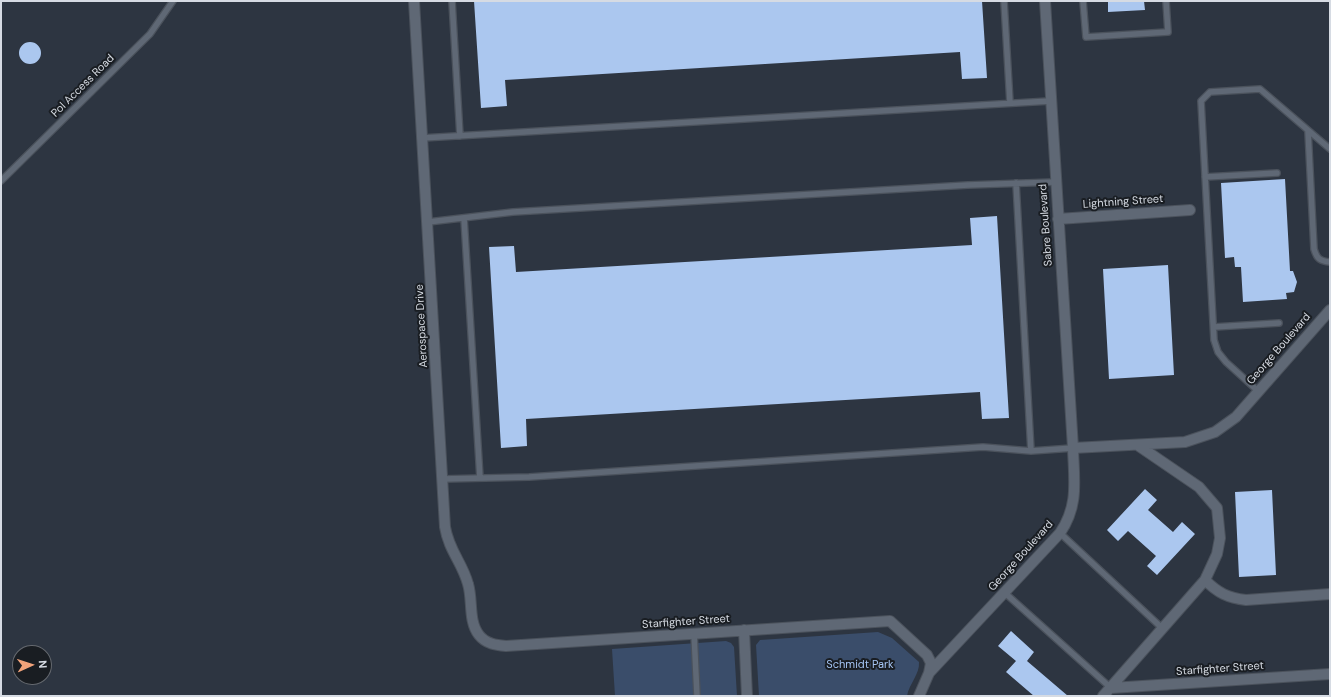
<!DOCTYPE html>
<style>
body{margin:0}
#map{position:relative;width:1331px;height:697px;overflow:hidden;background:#2d3541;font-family:"DM Sans",sans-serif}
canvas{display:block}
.frame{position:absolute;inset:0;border:2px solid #d6dbe3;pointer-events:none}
.north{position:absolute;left:12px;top:645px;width:40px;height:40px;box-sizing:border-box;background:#191d22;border:1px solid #65696f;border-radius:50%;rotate:87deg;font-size:11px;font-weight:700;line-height:16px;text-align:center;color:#d6dbe3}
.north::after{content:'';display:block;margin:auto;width:14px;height:18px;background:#f0a27a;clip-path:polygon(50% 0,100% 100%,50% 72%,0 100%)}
</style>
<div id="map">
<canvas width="1331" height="697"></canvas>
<div class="frame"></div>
<div class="north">N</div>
</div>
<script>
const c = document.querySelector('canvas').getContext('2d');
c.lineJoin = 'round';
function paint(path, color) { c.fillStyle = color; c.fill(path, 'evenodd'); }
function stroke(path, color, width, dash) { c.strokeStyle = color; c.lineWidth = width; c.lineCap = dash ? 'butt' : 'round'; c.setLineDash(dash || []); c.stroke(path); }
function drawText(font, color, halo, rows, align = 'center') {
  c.font = font + ' "DM Sans",sans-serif'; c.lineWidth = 4; c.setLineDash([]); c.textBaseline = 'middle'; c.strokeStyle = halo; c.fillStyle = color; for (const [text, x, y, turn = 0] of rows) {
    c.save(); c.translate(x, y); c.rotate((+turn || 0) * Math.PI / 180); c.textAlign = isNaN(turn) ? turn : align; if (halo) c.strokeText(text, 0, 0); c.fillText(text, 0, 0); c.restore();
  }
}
paint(new Path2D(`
 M 878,632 L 892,638 L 919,662 C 920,674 909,684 907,696 L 759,696 L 756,645 L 760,640 Z
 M 726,641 L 731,643 L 734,647 L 737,696 L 615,696 L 612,649 Z`), '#3a4d6a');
paint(new Path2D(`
 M 474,1 L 982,1 L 987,78 L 962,79 L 960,52 L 505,80 L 507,106 L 481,108 Z
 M 1108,1 L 1144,1 L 1145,10 L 1108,12 Z
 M19 53a11 11 0 1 1 22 0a11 11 0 1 1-22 0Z
 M 1285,179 L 1290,271 L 1293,271 L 1297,282 L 1294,292 L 1286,293 L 1287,299 L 1243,302 L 1241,267 L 1235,267 L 1234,257 L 1225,258 L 1221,183 Z
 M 997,216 L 1009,418 L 982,419 L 980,392 L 526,419 L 527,446 L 501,448 L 489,247 L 514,246 L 516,272 L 972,245 L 970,218 Z
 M 1168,265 L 1174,375 L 1109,379 L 1103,269 Z
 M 1145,489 L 1157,500 L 1148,510 L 1173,532 L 1182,522 L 1195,534 L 1157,575 L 1147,566 L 1156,556 L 1128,531 L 1118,541 L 1107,530 Z
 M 1272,490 L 1276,575 L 1239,577 L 1235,492 Z
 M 1011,631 L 1034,652 L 1027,661 L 1068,696 L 1034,696 L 1006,672 L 1016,661 L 998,646 Z`), '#abc7ef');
const service = new Path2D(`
 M 452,1 L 460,136
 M 1004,1 L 1010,103
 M 1083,1 L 1086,37 L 1168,32 L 1166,1
 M 1308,131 L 1314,249 C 1317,259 1320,261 1330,262
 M 422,138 L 1050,101
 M 1205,177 L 1277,173
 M 1,181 L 150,34 L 173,1
 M 1016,183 L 1031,451
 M 464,218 L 480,478
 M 428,222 L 513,212 L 968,185 L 1056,182
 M 1214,327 L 1279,323
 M 1258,391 L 1226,362 L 1218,352 L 1214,340 L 1201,101 L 1210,92 L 1260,89 L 1330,149
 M 442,479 L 529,477 L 983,447 L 1031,451 L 1073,448
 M 1060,533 L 1162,628
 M 1005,593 L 1111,688
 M 694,633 L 697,696`);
const minor = new Path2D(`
 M 414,1 L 445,527 C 449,551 462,562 468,584 C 473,600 468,621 479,635 C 486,644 496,645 506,646 L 890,621 L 927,655 L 931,663 L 929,673
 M 1045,1 L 1073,448
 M 1058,219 L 1190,210
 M 1205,580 C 1218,593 1228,598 1246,600 L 1330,594
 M 744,630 L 747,696
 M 1111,688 L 1330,674
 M 919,696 L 929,673 L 1060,533 C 1079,505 1074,481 1073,448 L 1185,442 L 1215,432 L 1236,417 L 1330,310
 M 1103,696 L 1205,580 L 1217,554 L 1220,538 L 1217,508 L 1199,487 L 1139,446`);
stroke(service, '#4b525c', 8);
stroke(minor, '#4b525c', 12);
stroke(service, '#5f6875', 5.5);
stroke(minor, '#5f6875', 10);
drawText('11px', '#d6dbe3', '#191d22', [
 ["Pol Access Road",83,86,-45],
 ["Lightning Street",1123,202,-4],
 ["Sabre Boulevard",1046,225,-94],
 ["Aerospace Drive",422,326,-93],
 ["George Boulevard",1279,349,-49],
 ["George Boulevard",1021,556,-48],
 ["Starfighter Street",686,622,-4],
 ["Starfighter Street",1220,669,-4]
]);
drawText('11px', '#a5c5f4', '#191d22', [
 ["Schmidt Park",860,665]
]);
</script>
